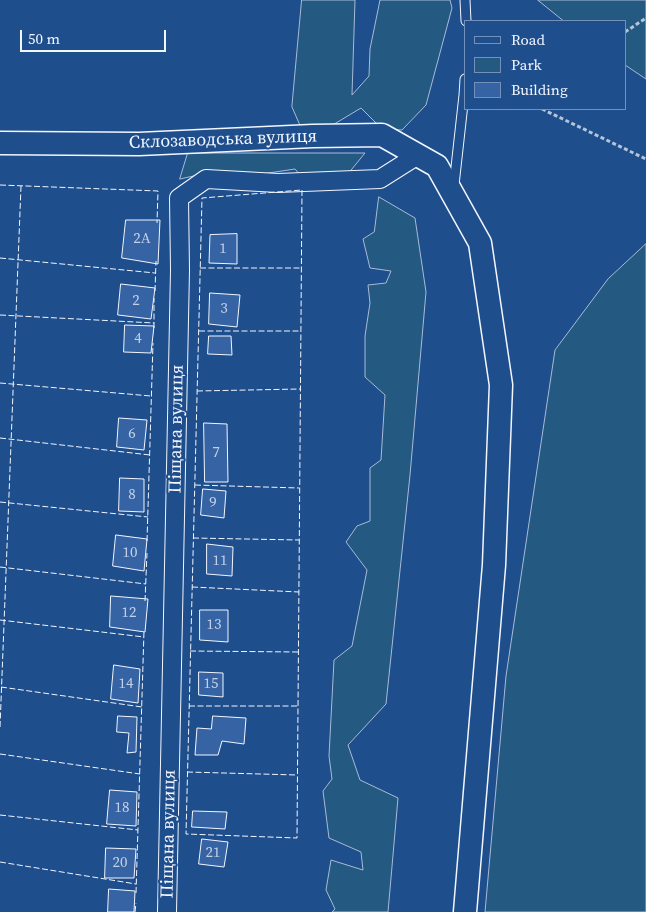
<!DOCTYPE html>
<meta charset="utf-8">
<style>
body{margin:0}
#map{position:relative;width:646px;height:912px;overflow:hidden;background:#1f4e8c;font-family:"Source Serif 4",serif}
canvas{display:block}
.legend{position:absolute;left:464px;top:20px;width:162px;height:90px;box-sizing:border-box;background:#1f4e8c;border:1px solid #7391ba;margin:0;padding:6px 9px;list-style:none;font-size:15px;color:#f2f6ff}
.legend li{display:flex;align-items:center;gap:10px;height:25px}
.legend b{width:25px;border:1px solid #7391ba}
.scale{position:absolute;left:20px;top:30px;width:146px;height:22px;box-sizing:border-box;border:2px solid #f2f6ff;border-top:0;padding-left:6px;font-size:15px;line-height:18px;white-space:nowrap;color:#f2f6ff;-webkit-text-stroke:4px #1f4e8c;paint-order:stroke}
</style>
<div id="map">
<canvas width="646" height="912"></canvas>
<ul class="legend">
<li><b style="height:6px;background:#1f4e8c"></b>Road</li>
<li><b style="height:14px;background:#245a82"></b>Park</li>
<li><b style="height:14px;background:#3563a3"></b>Building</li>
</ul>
<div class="scale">50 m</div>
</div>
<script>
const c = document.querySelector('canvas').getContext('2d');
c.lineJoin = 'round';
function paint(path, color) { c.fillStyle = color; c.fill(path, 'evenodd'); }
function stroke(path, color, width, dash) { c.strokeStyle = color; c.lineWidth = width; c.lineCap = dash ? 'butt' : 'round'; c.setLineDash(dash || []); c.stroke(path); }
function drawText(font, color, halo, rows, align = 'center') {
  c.font = font + ' "Source Serif 4",serif'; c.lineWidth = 4; c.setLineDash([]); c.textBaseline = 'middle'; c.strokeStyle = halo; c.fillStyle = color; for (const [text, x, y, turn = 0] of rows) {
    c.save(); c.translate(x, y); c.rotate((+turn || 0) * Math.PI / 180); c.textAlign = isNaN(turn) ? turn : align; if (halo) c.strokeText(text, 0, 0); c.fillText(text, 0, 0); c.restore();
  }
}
const green = new Path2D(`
 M 302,0 L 355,0 L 352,95 L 369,76 L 370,49 L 380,0 L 450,0 L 452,8 L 426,105 L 402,130 L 382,129 L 361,108 L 331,126 L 302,130 L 292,107 Z
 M 538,0 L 646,0 L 646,79 L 625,65 L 625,21 L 564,21 Z
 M 188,153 L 365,153 L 343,180 L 301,176 L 295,169 L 242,177 L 198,175 L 180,179 Z
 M 379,197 L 415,218 L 426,292 L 410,475 L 386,704 L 348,745 L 360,780 L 398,798 L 388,912 L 332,912 L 335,909 L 326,890 L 331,860 L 363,870 L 361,852 L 329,838 L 323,791 L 332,779 L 329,756 L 334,660 L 352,646 L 367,570 L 346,542 L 357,526 L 370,521 L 370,468 L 381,460 L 385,395 L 365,377 L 365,336 L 370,303 L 368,285 L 386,283 L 391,271 L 370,268 L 363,239 L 374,232 Z
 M 646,244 L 646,912 L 485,912 L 506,676 L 555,350 L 608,279 Z`);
paint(green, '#245a82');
stroke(green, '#a8bbd7', 1);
const building = new Path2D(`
 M 126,220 L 160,220 L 158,264 L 122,258 Z
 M 237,234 L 237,264 L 209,263 L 210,235 Z
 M 121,284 L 155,288 L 151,319 L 118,315 Z
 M 210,293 L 240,295 L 237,327 L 209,324 Z
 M 125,325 L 154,326 L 151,353 L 124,352 Z
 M 209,336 L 231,336 L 232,355 L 208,354 Z
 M 119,418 L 147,420 L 144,450 L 117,447 Z
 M 204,423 L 227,424 L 228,482 L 205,482 Z
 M 120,478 L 144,479 L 144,512 L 119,511 Z
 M 203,489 L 226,491 L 224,518 L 201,515 Z
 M 116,535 L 147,539 L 144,571 L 113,566 Z
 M 207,544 L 233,547 L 232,576 L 207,574 Z
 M 111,596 L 148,599 L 145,632 L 110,627 Z
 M 200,610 L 228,610 L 228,642 L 200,640 Z
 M 114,665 L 140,669 L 138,703 L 111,699 Z
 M 199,672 L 223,673 L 223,697 L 199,695 Z
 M 118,716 L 137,717 L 136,752 L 127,753 L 129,733 L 117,732 Z
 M 213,716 L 246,718 L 244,744 L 222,741 L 218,755 L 195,755 L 197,728 L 211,729 Z
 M 110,790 L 137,792 L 136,826 L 107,824 Z
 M 193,811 L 227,812 L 225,829 L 192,827 Z
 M 202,839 L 228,842 L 224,867 L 199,864 Z
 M 106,848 L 136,849 L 134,878 L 105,878 Z
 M 109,889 L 135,891 L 134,912 L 108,912 Z`);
paint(building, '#3563a3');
stroke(building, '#f2f6ff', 1);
const service = new Path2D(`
 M 465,0 L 466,21
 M 454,185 L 464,95 L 465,79`);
const minor = new Path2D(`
 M 167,912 L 180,270 L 179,198 L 206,179 L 278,183 L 380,179 L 418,155`);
const tertiary = new Path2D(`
 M 0,143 L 139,144 L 313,136 L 382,135 L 437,166 L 480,243 L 501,385 L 494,565 L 465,912`);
stroke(service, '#f2f6ff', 11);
stroke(minor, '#f2f6ff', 20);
stroke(tertiary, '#f2f6ff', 25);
stroke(new Path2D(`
 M 625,32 L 646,18
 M 542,109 L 646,159`), '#b3c4dc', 3, [4, 2.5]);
stroke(service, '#1f4e8c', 9);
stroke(minor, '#1f4e8c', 18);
stroke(tertiary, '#1f4e8c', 22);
stroke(new Path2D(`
 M 0,185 L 158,191 L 157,223
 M 302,190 L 297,838 L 186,834 L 202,198 Z
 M 0,258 L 155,273
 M 200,268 L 301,268
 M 155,291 L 156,261
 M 0,315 L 154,323
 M 154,328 L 154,298
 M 199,331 L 301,331
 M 0,383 L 151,396
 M 197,391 L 300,389
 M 0,438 L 150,455
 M 195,485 L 299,488
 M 0,502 L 148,517
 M 193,538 L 299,540
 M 147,541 L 153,343
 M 0,567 L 146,584
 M 192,587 L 299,592
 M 145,601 L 147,553
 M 0,620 L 144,637
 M 190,651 L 298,652
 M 1,687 L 142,707
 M 189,706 L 298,706
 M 0,727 L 21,186
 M 0,754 L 140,774
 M 187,772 L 297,775
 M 0,815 L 138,830
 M 0,862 L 136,884
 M 136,893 L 144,631
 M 135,912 L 136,903`), '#f2f6ff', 1, [6, 2.5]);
drawText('15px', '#c3d1e8', null, [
 ["2А",142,239],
 ["1",223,249],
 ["2",136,301],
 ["3",224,309],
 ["4",138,339],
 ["6",132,434],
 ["7",216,453],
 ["8",132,495],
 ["9",213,503],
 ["10",130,553],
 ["11",220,561],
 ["12",129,613],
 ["13",214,625],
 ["14",126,684],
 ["15",211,684],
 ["18",122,808],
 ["21",213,853],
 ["20",120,863]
]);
drawText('18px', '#f2f6ff', '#1f4e8c', [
 ["Склозаводська вулиця",223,140,-2],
 ["Піщана вулиця",177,429,-89],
 ["Піщана вулиця",169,834,-89]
]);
</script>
